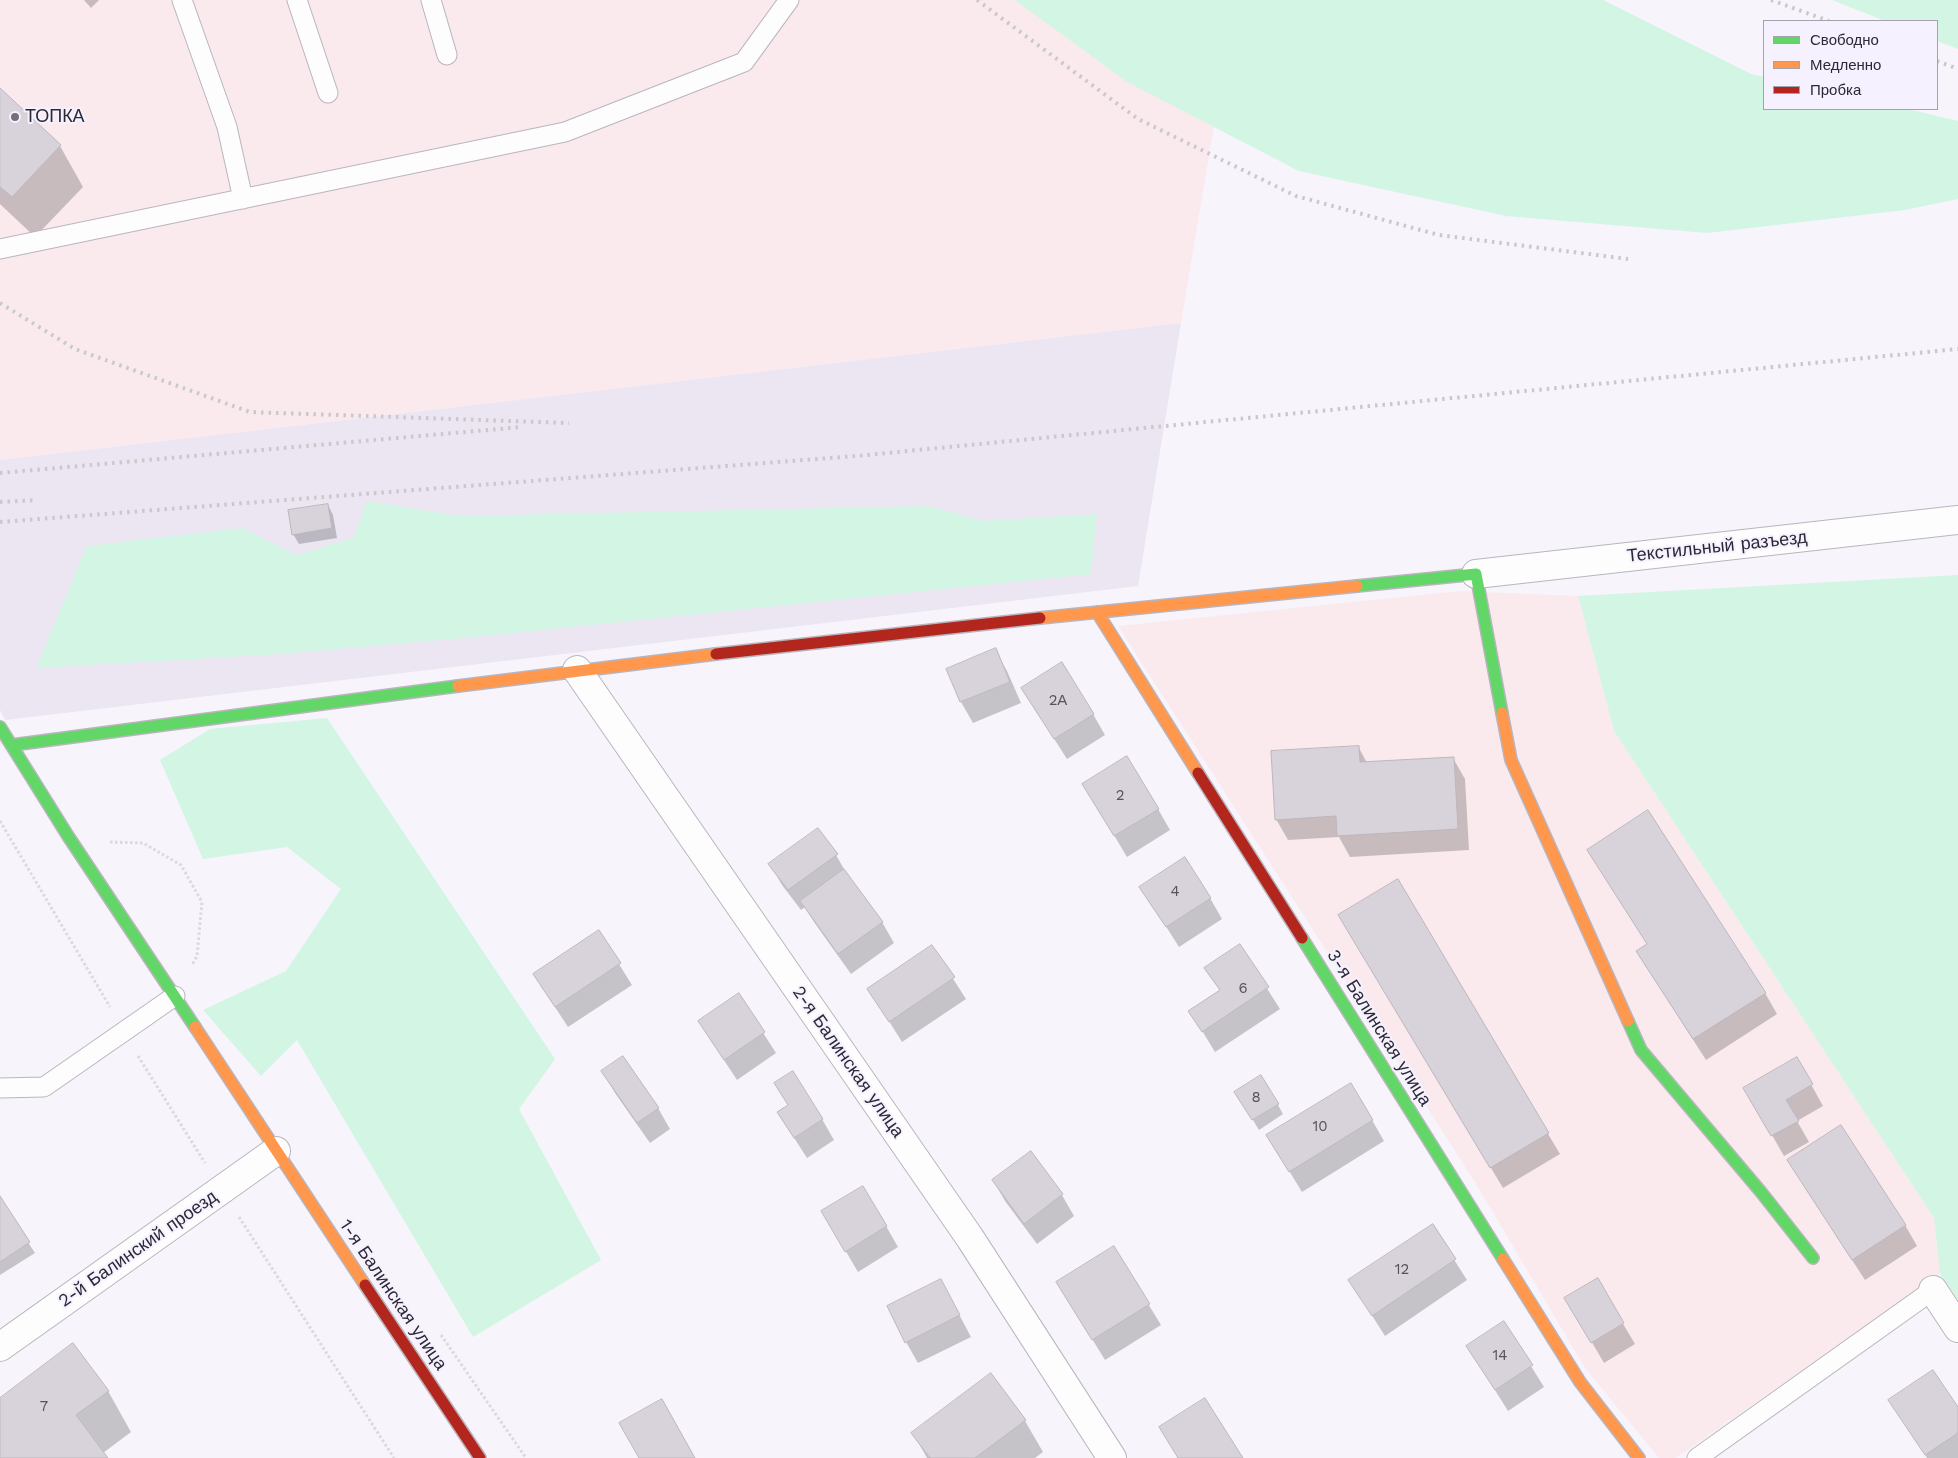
<!DOCTYPE html>
<meta charset="utf-8">
<style>
body{margin:0}
#map{position:relative;width:1958px;height:1458px;overflow:hidden;background:#f7f4fb;font-family:"Work Sans",sans-serif}
canvas{display:block}
.legend{position:absolute;left:1763px;top:20px;width:175px;height:90px;box-sizing:border-box;background:#f6f1fe;border:1px solid #a5a1ad;margin:0;padding:6px 9px;list-style:none;font-size:15px;color:#2c2834}
.legend li{display:flex;align-items:center;gap:10px;height:25px}
.legend b{width:25px;border:1px solid #a5a1ad}
</style>
<div id="map">
<canvas width="1958" height="1458"></canvas>
<ul class="legend">
<li><b style="height:6px;background:#63d668"></b>Свободно</li>
<li><b style="height:6px;background:#ff974d"></b>Медленно</li>
<li><b style="height:6px;background:#b3261e"></b>Пробка</li>
</ul>
</div>
<script>
const c = document.querySelector('canvas').getContext('2d');
c.lineJoin = 'round';
function paint(path, color) { c.fillStyle = color; c.fill(path, 'evenodd'); }
function stroke(path, color, width, dash) { c.strokeStyle = color; c.lineWidth = width; c.lineCap = dash ? 'butt' : 'round'; c.setLineDash(dash || []); c.stroke(path); }
function drawText(font, color, halo, rows, align = 'center') {
  c.font = font + ' "Work Sans",sans-serif'; c.lineWidth = 4; c.setLineDash([]); c.textBaseline = 'middle'; c.strokeStyle = halo; c.fillStyle = color; for (const [text, x, y, turn = 0] of rows) {
    c.save(); c.translate(x, y); c.rotate((+turn || 0) * Math.PI / 180); c.textAlign = isNaN(turn) ? turn : align; if (halo) c.strokeText(text, 0, 0); c.fillText(text, 0, 0); c.restore();
  }
}
paint(new Path2D(`
 M 0,0 L 1235,0 L 1181,323 L 0,460 Z
 M 1460,591 L 1578,596 L 1614,731 L 1934,1218 L 1940,1274 L 1676,1458 L 1659,1458 L 1585,1368 L 1478,1187 L 1118,626 Z`), '#faeaed');
paint(new Path2D(`
 M 1181,323 L 1138,586 L 5,720 L 0,710 L 0,460 Z`), '#ebe6f2');
paint(new Path2D(`
 M 1015,0 L 1603,0 L 1751,74 L 1764,77 L 1764,109 L 1908,109 L 1958,121 L 1958,199 L 1905,210 L 1707,233 L 1506,216 L 1299,171 L 1127,82 Z
 M 1832,0 L 1958,0 L 1958,49 L 1937,41 L 1937,21 L 1885,21 Z
 M 367,501 L 459,516 L 929,506 L 983,521 L 1097,514 L 1091,574 L 463,638 L 280,654 L 36,668 L 87,546 L 242,528 L 296,555 L 354,538 Z
 M 1958,575 L 1958,1300 L 1940,1274 L 1934,1218 L 1614,731 L 1578,596 Z
 M 327,718 L 555,1059 L 519,1109 L 601,1260 L 473,1337 L 297,1040 L 261,1076 L 203,1010 L 286,971 L 341,889 L 287,847 L 203,859 L 160,760 L 210,729 Z`), '#d2f6e3');
paint(new Path2D(`
 M 84,0 L 99,0 L 91,8 Z
 M 0,90 L 60,146 L 83,187 L 35,237 L 0,204 Z
 M 328,505 L 333,515 L 337,538 L 299,544 L 293,534 Z
 M 995,650 L 1007,671 L 1021,703 L 973,723 L 961,702 L 948,670 Z
 M 1035,709 L 1093,714 L 1105,735 L 1067,759 Z
 M 1359,748 L 1367,763 L 1453,758 L 1465,779 L 1469,850 L 1350,857 L 1339,837 L 1288,840 L 1276,819 Z
 M 1096,805 L 1158,809 L 1170,830 L 1127,857 Z
 M 818,830 L 836,855 L 848,876 L 882,922 L 894,943 L 851,974 L 814,922 L 805,907 L 801,910 L 782,885 L 770,864 Z
 M 1397,881 L 1560,1154 L 1503,1188 L 1352,936 Z
 M 1141,887 L 1210,898 L 1222,919 L 1179,947 Z
 M 599,932 L 632,985 L 568,1027 L 547,995 Z
 M 932,946 L 966,999 L 902,1042 L 869,989 Z
 M 1240,946 L 1280,1009 L 1215,1052 L 1190,1011 L 1220,991 L 1206,968 Z
 M 1637,952 L 1765,993 L 1777,1014 L 1706,1060 Z
 M 739,995 L 776,1053 L 737,1080 L 699,1022 Z
 M 1797,1059 L 1823,1106 L 1797,1121 L 1809,1142 L 1784,1156 L 1745,1088 Z
 M 603,1072 L 658,1108 L 670,1129 L 650,1143 L 615,1093 Z
 M 1242,1102 L 1278,1105 L 1283,1114 L 1259,1130 Z
 M 789,1106 L 822,1119 L 834,1140 L 807,1158 L 791,1133 Z
 M 1372,1120 L 1384,1141 L 1302,1192 L 1280,1156 Z
 M 1031,1152 L 1062,1195 L 1074,1216 L 1037,1244 L 1005,1201 L 993,1180 Z
 M 1801,1181 L 1905,1225 L 1917,1246 L 1865,1280 Z
 M 0,1199 L 35,1253 L 0,1275 Z
 M 1432,1225 L 1467,1280 L 1385,1336 L 1350,1281 Z
 M 886,1226 L 898,1247 L 858,1272 L 835,1233 Z
 M 1114,1248 L 1161,1325 L 1105,1360 L 1070,1303 Z
 M 1597,1280 L 1635,1344 L 1604,1363 L 1566,1298 Z
 M 952,1301 L 971,1337 L 918,1363 L 906,1342 Z
 M 1504,1323 L 1544,1387 L 1508,1411 L 1468,1347 Z
 M 991,1375 L 1025,1421 L 1043,1452 L 1035,1458 L 927,1458 L 913,1433 Z
 M 108,1391 L 131,1432 L 103,1453 L 107,1458 L 0,1458 L 0,1400 Z
 M 1890,1401 L 1958,1409 L 1958,1458 L 1927,1458 Z`), '#0003');
const building = new Path2D(`
 M 0,88 L 61,145 L 12,197 L 0,187 Z
 M 328,504 L 332,528 L 292,535 L 288,510 Z
 M 996,648 L 1010,682 L 960,702 L 946,669 Z
 M 1062,662 L 1094,714 L 1054,739 L 1021,688 Z
 M 1359,746 L 1360,762 L 1454,757 L 1458,829 L 1337,836 L 1336,816 L 1275,820 L 1271,751 Z
 M 1127,756 L 1159,809 L 1114,836 L 1082,784 Z
 M 1648,810 L 1766,993 L 1693,1039 L 1636,951 L 1647,944 L 1587,850 Z
 M 818,828 L 838,854 L 788,890 L 768,864 Z
 M 1185,857 L 1211,898 L 1166,927 L 1139,887 Z
 M 844,869 L 883,922 L 838,954 L 800,901 Z
 M 1398,879 L 1549,1133 L 1490,1168 L 1338,915 Z
 M 599,930 L 621,963 L 555,1007 L 533,974 Z
 M 1240,944 L 1269,987 L 1202,1032 L 1188,1011 L 1220,990 L 1204,968 Z
 M 932,945 L 955,977 L 889,1022 L 867,989 Z
 M 739,993 L 765,1032 L 724,1060 L 698,1021 Z
 M 623,1056 L 659,1108 L 637,1123 L 601,1071 Z
 M 1797,1057 L 1813,1084 L 1786,1100 L 1799,1121 L 1771,1136 L 1743,1088 Z
 M 793,1071 L 823,1119 L 794,1138 L 777,1112 L 788,1105 L 774,1083 Z
 M 1261,1075 L 1279,1104 L 1252,1120 L 1234,1092 Z
 M 1351,1083 L 1373,1120 L 1289,1172 L 1266,1135 Z
 M 1841,1125 L 1906,1225 L 1852,1260 L 1787,1160 Z
 M 1031,1151 L 1063,1194 L 1024,1224 L 992,1180 Z
 M 863,1186 L 887,1226 L 845,1252 L 821,1211 Z
 M 0,1196 L 30,1242 L 0,1262 Z
 M 1433,1224 L 1456,1259 L 1372,1316 L 1348,1280 Z
 M 1114,1246 L 1150,1304 L 1092,1340 L 1056,1282 Z
 M 1598,1278 L 1624,1323 L 1591,1343 L 1564,1298 Z
 M 941,1279 L 960,1315 L 905,1343 L 887,1306 Z
 M 1504,1321 L 1533,1365 L 1495,1390 L 1466,1346 Z
 M 73,1343 L 109,1391 L 76,1415 L 108,1458 L 0,1458 L 0,1398 Z
 M 1933,1370 L 1958,1407 L 1958,1433 L 1925,1455 L 1888,1400 Z
 M 991,1373 L 1026,1420 L 975,1458 L 930,1458 L 911,1433 Z
 M 1205,1398 L 1243,1458 L 1178,1458 L 1159,1427 Z
 M 662,1399 L 695,1458 L 639,1458 L 619,1423 Z`);
paint(building, '#d8d2db');
stroke(building, '#bdb7be', 1);
const lane = new Path2D(`
 M 182,0 L 227,127 L 243,199
 M 297,0 L 328,93
 M 431,0 L 447,55
 M 0,249 L 565,132 L 744,62 L 789,0
 M 0,1088 L 44,1087 L 175,996
 M 1697,1458 L 1933,1290`);
const street = new Path2D(`
 M 1476,574 L 1958,520
 M 577,670 L 970,1238 L 1112,1458
 M 1933,1290 L 1958,1328
 M 0,1347 L 276,1151`);
const fast = new Path2D(`
 M 1357,586 L 1476,574 L 1502,713
 M 0,727 L 68,836 L 195,1027
 M 12,745 L 458,686
 M 1302,938 L 1503,1259
 M 1628,1021 L 1641,1050 L 1761,1192 L 1813,1258`);
const slow = new Path2D(`
 M 1097,612 L 1198,773
 M 1040,618 L 1357,586
 M 458,686 L 716,654
 M 1502,713 L 1511,760 L 1628,1021
 M 195,1027 L 365,1285
 M 1503,1259 L 1580,1382 L 1639,1458`);
const jam = new Path2D(`
 M 716,654 L 1040,618
 M 1198,773 L 1302,938
 M 365,1285 L 480,1458`);
stroke(lane, '#b9b5be', 21);
stroke(street, '#b9b5be', 30);
stroke(fast, '#b9b5be', 14);
stroke(slow, '#b9b5be', 14);
stroke(jam, '#b9b5be', 14);
stroke(new Path2D(`
 M 0,821 L 110,1007
 M 110,842 L 143,843 L 181,865 L 202,902 L 197,956 L 192,965
 M 138,1056 L 205,1163
 M 239,1217 L 394,1458
 M 441,1335 L 526,1458`), '#dadadc', 3, [2.5, 2.5]);
stroke(lane, '#fefdfe', 19);
stroke(street, '#fefdfe', 28);
stroke(fast, '#63d668', 11);
stroke(slow, '#ff974d', 11);
stroke(jam, '#b3261e', 11);
stroke(new Path2D(`
 M 977,0 L 1138,119 L 1296,196 L 1439,235 L 1628,259
 M 1771,0 L 1829,21
 M 1937,61 L 1958,69
 M 0,303 L 75,349 L 250,412 L 569,423
 M 0,473 L 522,427
 M 0,502 L 37,500
 M 0,522 L 856,456 L 1958,349`), '#c9c9cb', 4, [2.5, 5]);
for (const [x, y, r, color] of [
 [15,117,5,"#736f7a"]
]) { const dot = new Path2D(); dot.arc(x, y, r, 0, 2 * Math.PI); c.fillStyle = color; c.fill(dot); stroke(dot, '#f6f1fe', 2); }
drawText('15px', '#57525e', null, [
 ["2А",1058,701],
 ["2",1120,796],
 ["4",1175,892],
 ["6",1243,989],
 ["8",1256,1098],
 ["10",1320,1127],
 ["12",1402,1270],
 ["14",1500,1356],
 ["7",44,1407]
]);
drawText('18px', '#2c2834', '#f6f1fe', [
 ["ТОПКА",25,117]
], 'left');
drawText('18px', '#2c2834', '#f6f1fe', [
 ["Текстильный разъезд",1717,547,-6],
 ["3-я Балинская улица",1379,1028,58],
 ["2-я Балинская улица",848,1062,55],
 ["2-й Балинский проезд",138,1249,-35],
 ["1-я Балинская улица",393,1295,56]
]);
</script>
